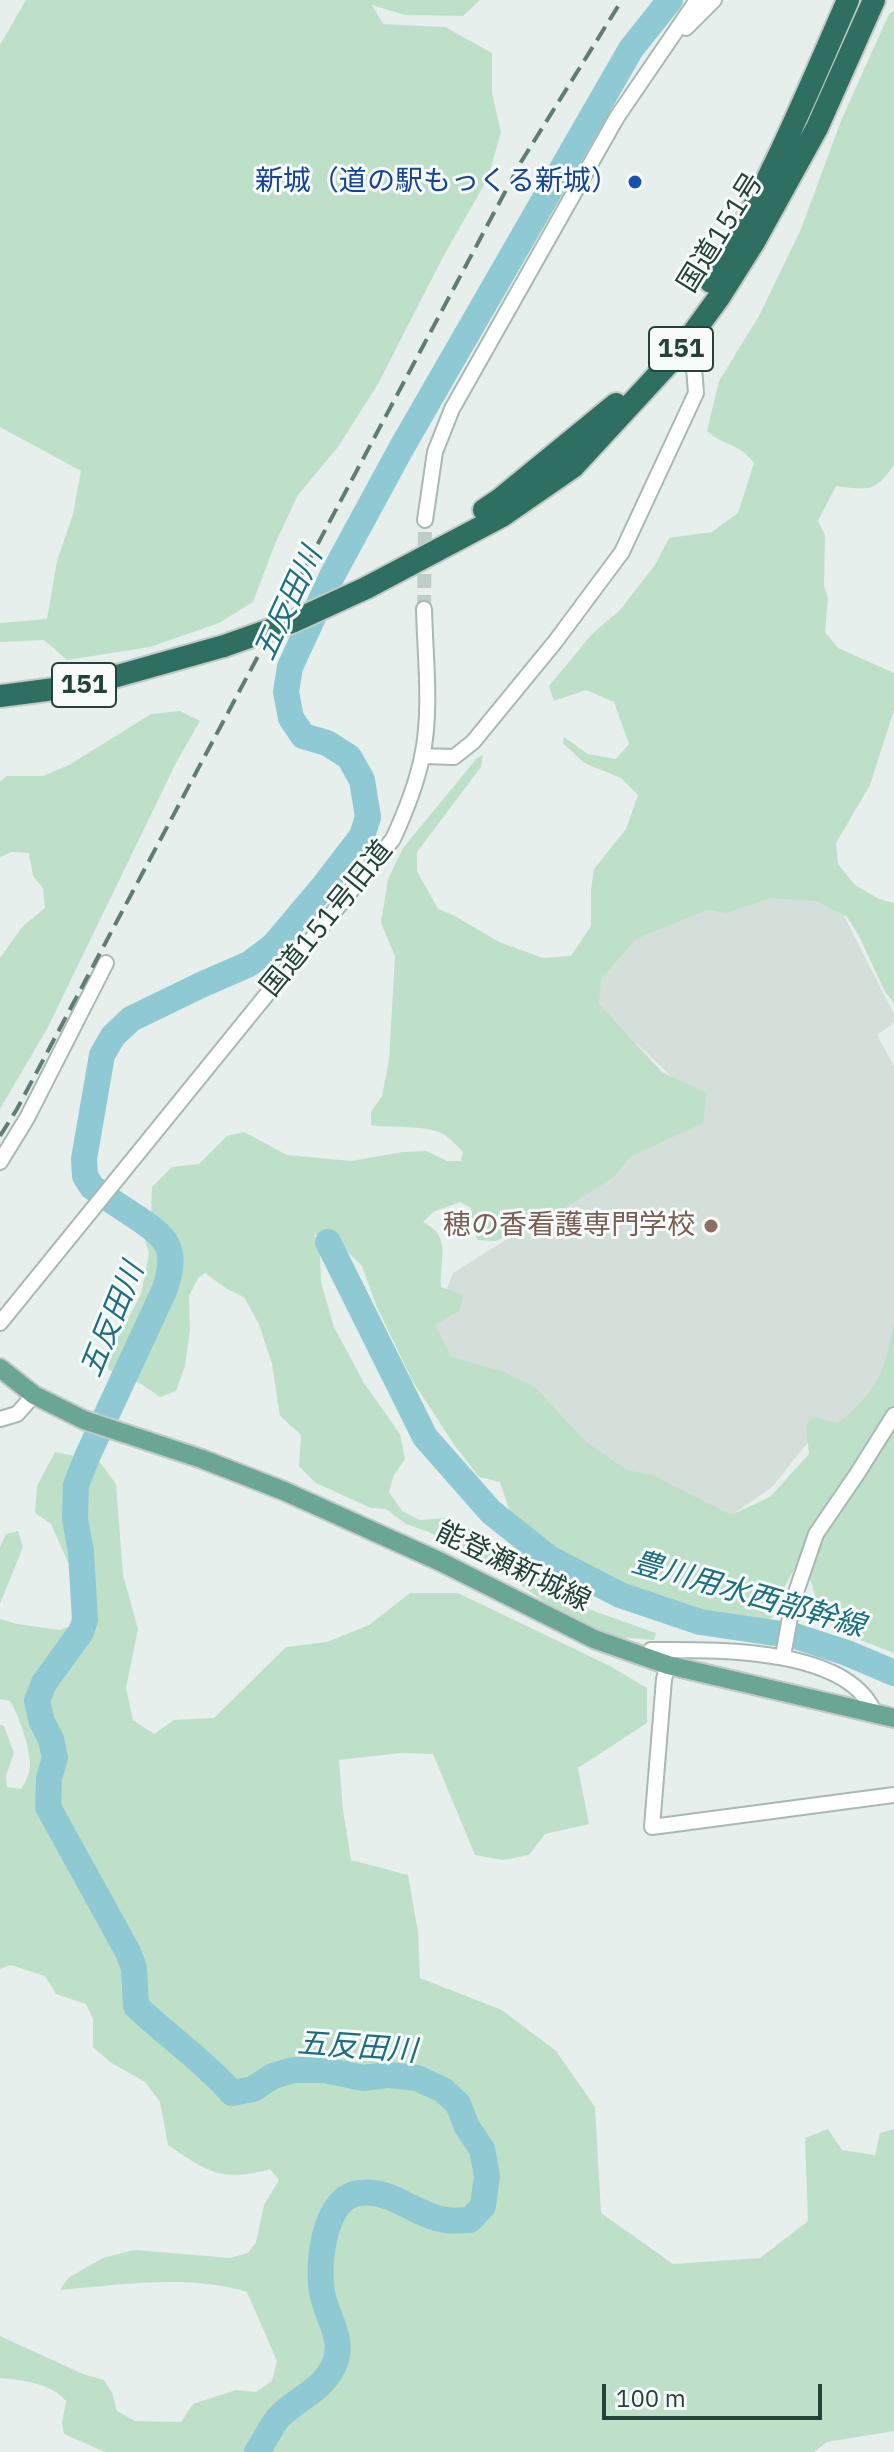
<!DOCTYPE html>
<meta charset="utf-8">
<style>
body{margin:0}
#map{position:relative;width:894px;height:2452px;overflow:hidden;background:#e6efeb;font-family:"IBM Plex Sans",sans-serif}
canvas{display:block}
.scale{position:absolute;left:602px;top:2384px;width:220px;height:36px;box-sizing:border-box;border:4px solid #24423a;border-top:0;padding-left:10px;font-size:24px;line-height:28px;white-space:nowrap;color:#24423a;-webkit-text-stroke:6px #f7fbf9;paint-order:stroke}
</style>
<div id="map">
<canvas width="894" height="2452"></canvas>
<div class="scale">100 m</div>
</div>
<script>
const c = document.querySelector('canvas').getContext('2d');
c.lineJoin = 'round';
function paint(path, color) { c.fillStyle = color; c.fill(path, 'evenodd'); }
function stroke(path, color, width, dash) { c.strokeStyle = color; c.lineWidth = width; c.lineCap = dash ? 'butt' : 'round'; c.setLineDash(dash || []); c.stroke(path); }
function drawText(font, color, halo, rows, align = 'center') {
  c.font = font + ' "IBM Plex Sans","Noto Sans JP",sans-serif'; c.lineWidth = 6; c.setLineDash([]); c.textBaseline = 'middle'; c.strokeStyle = halo; c.fillStyle = color; for (const [text, x, y, turn = 0] of rows) {
    c.save(); c.translate(x, y); c.rotate((+turn || 0) * Math.PI / 180); c.textAlign = isNaN(turn) ? turn : align; if (halo) c.strokeText(text, 0, 0); c.fillText(text, 0, 0); c.restore();
  }
}
paint(new Path2D(`
 M 821,880 L 833,894 L 894,1014 L 894,1023 L 877,1035 L 894,1066 L 894,1351 L 888,1380 L 849,1421 L 817,1431 L 772,1487 L 726,1519 L 619,1472 L 448,1362 L 430,1332 L 453,1273 L 603,1179 L 691,1095 L 595,1004 L 595,978 L 627,941 L 711,906 Z`), '#d4dfda');
paint(new Path2D(`
 M 26,0 L 480,0 L 463,16 L 405,15 L 372,5 L 383,24 L 445,27 L 492,53 L 492,93 L 501,132 L 488,178 L 443,257 L 378,384 L 338,447 L 298,495 L 275,544 L 253,602 L 219,623 L 150,647 L 67,660 L 44,640 L 0,642 L 0,623 L 47,619 L 57,561 L 73,514 L 81,471 L 0,427 L 0,45 Z
 M 894,11 L 894,465 C 875,493 867,490 836,486 L 818,521 L 825,535 L 824,586 L 828,598 L 825,632 L 838,648 L 894,673 L 894,710 L 870,785 L 836,843 L 838,864 L 855,885 L 879,899 L 894,903 L 894,1003 L 885,992 L 858,934 L 847,917 L 816,901 L 769,898 L 727,913 L 707,910 L 636,939 L 601,979 L 599,1004 L 662,1072 L 707,1093 L 703,1123 L 630,1157 L 614,1177 L 548,1219 L 496,1241 L 478,1240 L 468,1223 L 471,1208 L 460,1202 L 433,1212 L 423,1222 C 453,1237 439,1258 441,1287 L 463,1295 L 460,1310 L 435,1325 L 451,1357 L 502,1371 L 535,1387 L 586,1442 L 627,1470 L 652,1475 L 731,1515 L 770,1497 L 809,1454 L 806,1425 L 814,1417 L 838,1423 C 879,1388 884,1374 894,1322 L 894,1653 L 847,1635 L 821,1617 L 808,1571 L 794,1570 L 785,1586 L 772,1618 L 752,1622 L 667,1602 L 598,1573 L 538,1539 L 510,1512 L 500,1482 L 479,1477 L 455,1446 L 412,1380 L 376,1305 L 362,1266 L 328,1232 L 314,1235 L 320,1255 L 321,1282 L 334,1327 L 364,1383 L 400,1434 L 405,1459 L 394,1475 L 389,1492 L 402,1511 L 420,1520 L 445,1518 L 474,1531 L 510,1553 L 544,1581 L 591,1610 L 656,1633 L 654,1640 L 619,1637 L 566,1617 L 518,1583 L 429,1532 L 406,1524 L 386,1509 L 371,1508 L 316,1483 L 299,1466 L 301,1435 L 280,1416 L 272,1364 L 259,1324 L 244,1297 L 227,1289 L 205,1273 L 198,1278 L 189,1296 L 190,1330 L 185,1366 L 176,1391 L 160,1397 L 141,1384 L 109,1370 L 105,1362 L 141,1294 L 149,1254 L 142,1229 L 151,1216 L 152,1187 L 172,1167 L 199,1164 L 227,1136 L 244,1132 L 287,1155 L 351,1161 L 403,1152 L 426,1151 L 447,1161 L 461,1161 L 463,1152 C 457,1146 450,1138 443,1134 C 424,1124 393,1129 371,1125 L 371,1112 L 382,1096 L 389,1060 L 395,956 L 381,923 L 388,879 L 403,848 L 477,758 L 483,755 L 481,767 L 417,852 L 417,871 L 438,909 L 453,915 L 499,942 L 543,958 L 571,956 L 591,926 L 591,890 L 594,869 L 626,829 L 638,795 L 621,778 L 584,763 L 563,743 L 564,737 L 588,754 L 616,759 L 629,744 L 614,702 L 586,690 L 554,701 L 549,686 L 592,634 L 620,610 L 655,565 L 669,538 L 712,532 L 738,513 L 754,463 C 738,442 727,448 707,431 L 719,381 L 759,316 L 801,229 L 841,121 L 889,14 Z
 M 180,711 L 200,721 L 177,761 L 48,1027 L 0,1109 L 0,958 L 23,926 L 45,908 L 43,888 L 33,876 L 29,853 L 12,852 L 0,857 L 0,781 L 7,776 L 43,776 L 69,765 L 151,714 Z
 M 55,1452 L 99,1461 L 116,1484 L 123,1575 L 138,1629 L 126,1688 L 133,1720 L 154,1734 L 174,1720 L 214,1718 L 286,1647 L 327,1642 L 369,1625 L 410,1593 L 458,1593 L 610,1666 L 647,1688 L 647,1723 L 578,1768 L 589,1824 L 545,1834 L 529,1855 L 503,1860 L 475,1855 L 433,1754 L 400,1753 L 339,1760 L 343,1810 L 351,1860 L 408,1875 L 418,1932 L 420,1978 L 502,2010 L 556,2051 L 595,2107 L 601,2213 L 673,2264 L 760,2258 L 808,2221 L 805,2138 L 828,2129 L 842,2150 L 875,2155 L 880,2133 L 894,2129 L 894,2431 L 827,2442 L 814,2452 L 105,2452 L 64,2434 L 62,2423 L 66,2401 C 51,2383 22,2380 0,2378 L 0,2336 L 83,2374 L 104,2380 L 112,2393 L 117,2411 L 135,2421 L 181,2422 L 193,2404 L 236,2390 L 256,2392 L 272,2381 L 277,2361 L 247,2292 C 188,2274 120,2285 60,2290 L 68,2278 L 103,2258 L 134,2250 L 230,2258 L 248,2253 L 256,2242 L 264,2205 L 279,2180 L 270,2169 C 221,2183 207,2171 168,2145 L 160,2102 L 145,2082 L 110,2062 L 93,2047 L 93,2019 L 86,2004 L 56,1994 L 45,1976 L 10,1965 L 0,1969 L 0,1725 L 4,1726 L 14,1753 L 6,1776 L 7,1787 L 21,1789 C 26,1781 30,1774 30,1764 C 29,1745 20,1718 10,1701 L 0,1699 L 0,1619 L 17,1624 L 60,1630 L 72,1625 L 77,1597 L 70,1567 L 51,1524 L 35,1513 L 37,1486 Z
 M 18,1531 L 23,1547 L 0,1604 L 0,1547 L 6,1534 Z`), '#bfe0c8');
stroke(new Path2D(`
 M 328,1242 L 425,1437 L 491,1512 L 549,1558 L 620,1595 L 700,1622 L 795,1636 L 847,1653 L 894,1673
 M 257,2452 C 265,2441 271,2425 280,2416 C 298,2398 321,2391 333,2367 C 347,2340 326,2318 322,2292 C 317,2264 324,2196 360,2193 C 392,2189 416,2216 446,2220 C 454,2221 463,2220 470,2220 L 483,2206 L 487,2176 L 482,2149 L 467,2127 L 458,2104 L 443,2090 L 417,2078 L 388,2075 L 363,2078 L 325,2070 L 293,2070 L 273,2076 L 253,2089 L 232,2093 C 203,2060 167,2036 136,2006 L 134,1968 L 128,1952 L 48,1807 L 49,1778 L 55,1758 L 51,1739 L 42,1722 L 37,1701 L 44,1683 L 81,1632 L 85,1620 L 81,1552 L 75,1519 L 76,1485 L 87,1457 L 164,1291 C 179,1248 168,1238 133,1215 C 119,1206 106,1197 92,1187 L 85,1176 L 84,1159 L 102,1055 L 113,1036 L 131,1019 L 201,985 L 249,964 L 274,945 L 323,887 L 362,836 L 368,817 L 362,780 L 349,757 L 327,743 L 303,736 L 291,718 L 286,692 L 290,667 L 333,574 L 402,447 L 631,49 L 670,0`), '#8ec9d4', 26);
stroke(new Path2D(`
 M 424,609 L 425,520`), '#bfccc8', 14, [14, 7]);
const minor = new Path2D(`
 M 686,28 L 714,0
 M 425,520 L 435,452 L 452,409 L 617,117 L 697,0
 M 422,756 L 454,757 L 473,742 L 555,642 L 622,552 L 696,393 L 694,368 L 680,351
 M 0,1162 L 27,1118 L 106,963
 M 0,1323 L 393,839 C 405,813 416,786 422,757 C 432,711 425,656 424,609
 M 0,1419 L 17,1414 L 34,1395
 M 783,1656 L 793,1601 L 816,1534 L 857,1474 L 894,1415
 M 646,1659 L 651,1650 C 712,1650 848,1646 875,1714
 M 668,1665 L 664,1679 L 652,1827 L 894,1795`);
const major = new Path2D(`
 M 0,1368 L 34,1395 L 84,1420 L 202,1459 L 284,1491 L 441,1562 L 594,1639 L 668,1665 L 894,1718`);
const highway = new Path2D(`
 M 711,282 C 766,193 806,96 848,0
 M 484,510 L 499,500 L 616,404
 M 366,588 L 502,516 L 573,467 L 680,351 L 720,296 L 754,242 L 817,128 L 874,0
 M 0,696 L 85,685 L 224,646`);
stroke(minor, '#a8b8b2', 18);
stroke(major, '#c2cac8', 22);
stroke(highway, '#c2cac8', 26);
stroke(minor, '#fff', 14);
stroke(major, '#6aa596', 18);
stroke(highway, '#2f6f62', 22);
stroke(new Path2D(`
 M 0,1136 L 17,1109 L 521,162 L 622,0`), '#5f7d75', 4, [16, 8]);
const highwayBridge = new Path2D(`
 M 224,646 L 292,622 L 366,588`);
stroke(highwayBridge, '#c2cac8', 26, []);
stroke(highwayBridge, '#2f6f62', 22);
for (const [x, y, r, color] of [
 [635,182,8,"#1a4fb4"],
 [711,1226,8,"#8d6e63"]
]) { const dot = new Path2D(); dot.arc(x, y, r, 0, 2 * Math.PI); c.fillStyle = color; c.fill(dot); stroke(dot, '#f7fbf9', 3); }
for (const [x, y, w] of [
 [681,349,64],
 [84,685,64]
]) { const box = new Path2D(); box.roundRect(x - w / 2, y - 22, w, 44, 6); c.fillStyle = '#f7fbf9'; c.fill(box); stroke(box, '#24423a', 2); }
drawText('bold 26px', '#24423a', null, [
 ["151",681,349],
 ["151",84,685]
]);
drawText('28px', '#164399', '#f7fbf9', [
 ["新城（道の駅もっくる新城）",619,182]
], 'right');
drawText('28px', '#24423a', '#f7fbf9', [
 ["国道151号",721,233,-58],
 ["国道151号旧道",327,919,-51],
 ["能登瀬新城線",513,1567,26]
]);
drawText('28px', '#785e54', '#f7fbf9', [
 ["穂の香看護専門学校",695,1226]
], 'right');
drawText('italic 30px', '#1c6f80', '#f7fbf9', [
 ["五反田川",289,604,-65],
 ["五反田川",113,1320,-68],
 ["豊川用水西部幹線",748,1595,16],
 ["五反田川",357,2048,4]
]);
</script>
